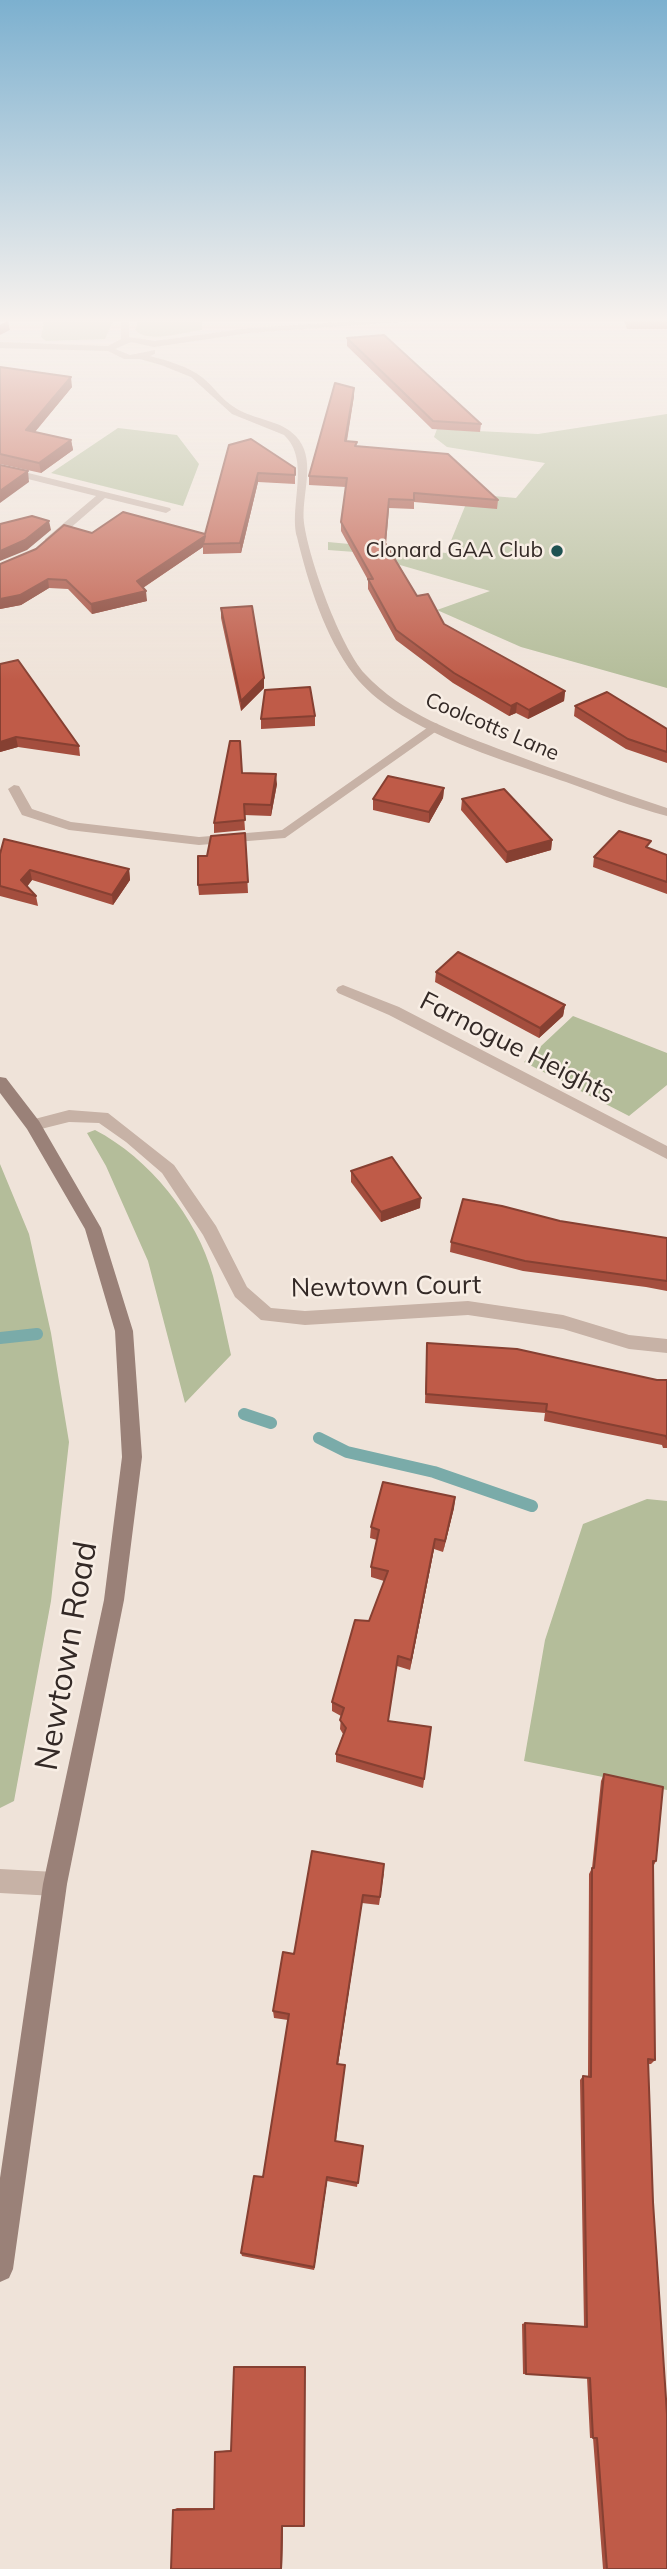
<!DOCTYPE html>
<style>
body{margin:0}
canvas{display:block;background:#efe3d9}
</style>
<canvas width="667" height="2569"></canvas>
<script>
const c = document.querySelector('canvas').getContext('2d');
c.lineJoin = 'round';
function paint(path, color) { c.fillStyle = color; c.fill(path, 'evenodd'); }
function stroke(path, color, width, dash) { c.strokeStyle = color; c.lineWidth = width; c.lineCap = dash ? 'butt' : 'round'; c.setLineDash(dash || []); c.stroke(path); }
function drawText(font, color, halo, rows, align = 'center') {
  c.font = font + ' Mulish,sans-serif'; c.lineWidth = 5; c.setLineDash([]); c.textBaseline = 'middle'; c.strokeStyle = halo; c.fillStyle = color; for (const [text, x, y, turn = 0] of rows) {
    c.save(); c.translate(x, y); c.rotate((+turn || 0) * Math.PI / 180); c.textAlign = isNaN(turn) ? turn : align; if (halo) c.strokeText(text, 0, 0); c.fillText(text, 0, 0); c.restore();
  }
}
paint(new Path2D(`
 M 44,321 L 113,321 L 105,339 L 46,341 L 41,337 Z
 M 138,321 L 202,321 L 202,330 C 184,332 148,344 135,330 Z
 M 667,414 L 667,688 L 521,647 L 437,610 L 490,591 L 355,552 L 328,550 L 328,542 L 446,553 L 470,494 L 516,498 L 545,463 L 447,447 L 434,437 L 437,429 L 538,434 Z
 M 118,428 L 177,435 L 199,464 L 183,506 L 51,473 Z
 M 573,1016 L 667,1053 L 667,1085 L 629,1116 L 524,1062 Z
 M 95,1130 C 149,1158 197,1217 213,1276 C 220,1302 225,1329 231,1355 L 185,1403 L 148,1261 L 106,1166 L 87,1133 Z
 M 0,1164 L 29,1234 L 51,1333 L 69,1442 L 51,1601 L 14,1801 L 0,1808 Z
 M 647,1499 L 667,1501 L 667,1790 L 524,1761 L 545,1640 L 583,1524 Z`), '#b4bd9a');
stroke(new Path2D(`
 M 0,1338 L 37,1334
 M 244,1414 L 271,1423
 M 319,1438 L 347,1452 L 434,1472 L 532,1506`), '#7aaba9', 12);
paint(new Path2D(`
 M 0,466 L 170,508 L 171,510 L 166,513 L 105,498 L 53,543 L 45,543 L 45,539 L 96,496 L 0,472 Z
 M 434,723 L 438,724 L 438,730 L 285,838 L 199,845 L 69,830 L 22,815 L 8,789 L 14,785 L 19,786 L 32,809 L 71,822 L 199,837 L 282,830 Z
 M 343,985 L 399,1007 L 667,1146 L 667,1159 L 389,1015 L 338,993 L 336,990 L 338,987 Z
 M 69,1110 L 108,1113 L 174,1165 L 216,1226 L 247,1287 L 271,1308 L 305,1311 L 468,1301 L 563,1315 L 629,1335 L 667,1339 L 667,1353 L 629,1349 L 563,1329 L 468,1315 L 305,1325 L 261,1320 L 235,1297 L 203,1235 L 162,1173 L 126,1142 L 99,1123 L 69,1122 L 33,1131 L 25,1125 L 27,1121 Z
 M 0,1869 L 55,1872 L 63,1876 L 67,1884 L 63,1892 L 55,1896 L 0,1893 Z`), '#c7b2a6');
paint(new Path2D(`
 M 121,321 L 129,321 L 129,337 L 155,341 L 249,328 L 357,321 L 414,321 L 249,333 L 154,347 L 131,342 L 115,349 L 130,355 L 155,350 L 155,354 L 150,356 C 168,361 188,366 203,378 C 214,387 222,400 234,407 C 254,421 284,419 299,440 C 316,463 301,496 304,523 C 309,560 340,646 365,674 C 402,714 457,733 507,752 C 560,772 613,790 667,808 L 667,816 C 633,807 599,794 566,782 C 503,760 395,729 354,675 C 325,637 308,583 297,537 C 289,505 311,460 284,435 L 232,414 L 191,377 L 161,365 L 140,359 L 124,359 L 108,351 L 0,348 L 0,342 L 108,346 L 121,339 Z`), '#c7b2a6');
paint(new Path2D(`
 M 0,1077 L 6,1078 L 39,1121 L 101,1228 L 133,1331 L 142,1457 L 124,1600 L 67,1884 L 13,2269 L 9,2278 L 0,2282 L 0,2178 L 43,1884 L 104,1600 L 122,1457 L 115,1331 L 85,1229 L 27,1129 L 0,1093 Z`), '#9a8178');
paint(new Path2D(`
 M 624,321 L 667,321 L 667,329 L 627,329 Z
 M 347,338 L 481,424 L 480,432 L 432,429 L 347,346 Z
 M 0,367 L 72,387 L 35,432 L 71,440 L 73,450 L 41,473 L 0,464 Z
 M 354,388 L 354,396 L 347,441 L 356,446 L 498,500 L 497,509 L 414,502 L 414,509 L 389,508 L 386,543 L 417,596 L 444,624 L 565,691 L 564,701 L 528,719 L 516,713 L 509,716 L 453,683 L 396,640 L 368,589 L 368,580 L 341,531 L 341,522 L 346,487 L 309,485 L 309,476 Z
 M 229,445 L 295,468 L 295,484 L 258,482 L 241,553 L 203,554 L 203,547 L 143,588 L 147,601 L 92,614 L 68,589 L 49,588 L 21,605 L 0,609 L 0,564 L 92,533 L 205,534 Z
 M 221,608 L 264,678 L 264,688 L 241,711 L 221,618 Z
 M 0,664 L 79,746 L 80,756 L 18,747 L 0,752 Z
 M 575,706 L 667,729 L 667,763 L 626,749 L 574,716 Z
 M 315,716 L 315,726 L 261,729 L 261,719 Z
 M 242,773 L 277,784 L 271,816 L 244,815 L 245,830 L 214,833 L 214,823 Z
 M 444,788 L 443,798 L 429,823 L 373,810 L 373,799 Z
 M 462,799 L 552,840 L 551,850 L 506,863 L 461,810 Z
 M 245,833 L 248,893 L 199,895 L 198,885 L 207,856 Z
 M 649,848 L 667,855 L 667,894 L 593,867 L 594,857 Z
 M 0,854 L 129,869 L 130,880 L 113,905 L 32,880 L 27,886 L 36,896 L 38,906 L 0,896 Z
 M 436,972 L 565,1005 L 563,1016 L 539,1038 L 435,982 Z
 M 351,1171 L 420,1208 L 381,1222 L 351,1182 Z
 M 560,1221 L 667,1238 L 667,1291 L 646,1287 L 523,1271 L 450,1252 L 451,1242 Z
 M 427,1343 L 657,1380 L 667,1380 L 667,1448 L 663,1448 L 662,1445 L 544,1421 L 545,1413 L 425,1403 Z
 M 455,1497 L 454,1508 L 443,1552 L 434,1549 L 410,1670 L 397,1666 L 388,1721 L 431,1727 L 423,1788 L 336,1762 L 336,1754 L 343,1734 L 340,1729 L 341,1716 L 332,1711 L 332,1702 L 369,1621 L 384,1581 L 371,1577 L 371,1567 L 377,1540 L 370,1538 L 371,1527 Z
 M 604,1774 L 656,1861 L 653,1867 L 655,2060 L 651,2064 L 648,2064 L 667,2569 L 603,2569 L 593,2438 L 590,2438 L 587,2378 L 523,2374 L 522,2324 L 525,2323 L 584,2327 L 580,2080 L 583,2076 L 588,2077 L 589,1874 L 592,1868 L 601,1781 Z
 M 384,1873 L 379,1905 L 362,1903 L 338,2064 L 344,2071 L 336,2141 L 363,2146 L 357,2187 L 327,2181 L 314,2270 L 242,2256 L 241,2253 L 263,2177 L 288,2020 L 274,2018 L 273,2011 L 294,1954 Z
 M 305,2367 L 305,2523 L 283,2526 L 282,2569 L 171,2569 L 173,2510 L 177,2508 L 214,2508 L 215,2452 L 231,2450 Z`), '#a44e3e');
paint(new Path2D(`
 M 7,321 L 8,321 L 10,330 L 0,335 L 0,325 Z
 M 71,377 L 72,387 L 28,440 L 26,430 Z
 M 354,388 L 354,396 L 345,450 L 345,441 Z
 M 71,440 L 73,450 L 41,473 L 39,463 Z
 M 28,471 L 29,482 L 0,503 L 0,491 Z
 M 258,473 L 258,482 L 241,553 L 240,543 Z
 M 49,521 L 51,530 L 27,550 L 0,561 L 0,551 Z
 M 205,536 L 203,547 L 138,591 L 137,581 Z
 M 48,579 L 49,588 L 21,605 L 0,609 L 0,599 Z
 M 146,591 L 147,601 L 92,614 L 91,604 Z
 M 264,678 L 264,688 L 241,711 L 241,701 Z
 M 565,691 L 564,701 L 528,719 L 529,710 Z
 M 517,703 L 516,713 L 509,716 L 511,706 Z
 M 16,737 L 18,747 L 0,752 L 0,742 Z
 M 276,774 L 277,784 L 271,816 L 271,805 Z
 M 444,788 L 443,798 L 429,823 L 429,812 Z
 M 552,840 L 551,850 L 506,863 L 507,852 Z
 M 129,869 L 130,880 L 113,905 L 112,895 Z
 M 30,870 L 32,880 L 24,891 L 21,880 Z
 M 565,1005 L 563,1016 L 539,1038 L 540,1028 Z
 M 421,1198 L 420,1208 L 381,1222 L 381,1212 Z
 M 455,1497 L 454,1508 L 443,1552 L 445,1541 Z
 M 435,1539 L 434,1549 L 410,1670 L 411,1660 Z
 M 363,1895 L 362,1903 L 337,2070 L 337,2064 Z
 M 327,2177 L 327,2181 L 314,2270 L 314,2267 Z
 M 283,2524 L 282,2569 L 281,2569 L 282,2526 Z`), '#864032');
const building = new Path2D(`
 M 384,335 L 481,424 L 433,421 L 347,338 Z
 M 0,367 L 71,377 L 26,430 L 71,440 L 39,463 L 0,454 Z
 M 335,383 L 354,388 L 345,441 L 357,442 L 355,446 L 448,454 L 498,500 L 414,493 L 414,500 L 389,499 L 385,543 L 417,596 L 428,594 L 444,624 L 565,691 L 529,710 L 517,703 L 511,706 L 454,673 L 396,630 L 368,579 L 373,579 L 341,522 L 347,478 L 309,476 Z
 M 251,439 L 295,468 L 295,475 L 258,473 L 240,543 L 203,544 L 205,536 L 137,581 L 146,591 L 91,604 L 66,580 L 48,579 L 20,595 L 0,599 L 0,564 L 36,549 L 64,525 L 92,533 L 123,512 L 205,534 L 229,445 Z
 M 0,465 L 28,471 L 0,491 Z
 M 32,516 L 49,521 L 25,540 L 0,551 L 0,524 Z
 M 252,606 L 264,678 L 241,701 L 221,608 Z
 M 18,660 L 79,746 L 16,737 L 0,742 L 0,664 Z
 M 310,687 L 315,716 L 261,719 L 265,690 Z
 M 607,692 L 667,729 L 667,752 L 628,739 L 575,706 Z
 M 230,741 L 240,741 L 242,773 L 276,774 L 271,805 L 244,804 L 245,820 L 214,823 Z
 M 388,776 L 444,788 L 429,812 L 373,799 Z
 M 504,789 L 552,840 L 507,852 L 462,799 Z
 M 619,831 L 651,841 L 646,847 L 667,855 L 667,882 L 594,857 Z
 M 245,833 L 248,882 L 198,885 L 198,856 L 207,856 L 211,836 Z
 M 4,839 L 129,869 L 112,895 L 30,870 L 21,880 L 36,896 L 0,886 L 0,854 Z
 M 458,952 L 565,1005 L 540,1028 L 436,972 Z
 M 392,1157 L 421,1198 L 381,1212 L 351,1171 Z
 M 463,1199 L 502,1206 L 560,1221 L 667,1238 L 667,1281 L 525,1261 L 451,1242 Z
 M 427,1343 L 517,1349 L 657,1380 L 667,1380 L 667,1439 L 666,1436 L 546,1411 L 547,1404 L 426,1394 Z
 M 383,1482 L 455,1497 L 445,1541 L 435,1539 L 411,1660 L 398,1656 L 388,1721 L 431,1727 L 424,1779 L 336,1754 L 346,1728 L 340,1720 L 344,1708 L 332,1702 L 355,1620 L 369,1621 L 388,1571 L 371,1567 L 379,1530 L 371,1527 Z
 M 604,1774 L 663,1787 L 656,1861 L 653,1861 L 655,2060 L 648,2059 L 653,2202 L 667,2414 L 667,2569 L 607,2569 L 597,2438 L 593,2438 L 590,2378 L 526,2374 L 525,2323 L 587,2327 L 583,2076 L 591,2077 L 592,1868 L 594,1868 Z
 M 312,1851 L 384,1864 L 380,1897 L 363,1895 L 337,2064 L 345,2065 L 335,2141 L 363,2146 L 358,2183 L 327,2177 L 314,2267 L 241,2253 L 254,2176 L 263,2177 L 289,2014 L 273,2011 L 283,1952 L 294,1954 Z
 M 234,2367 L 305,2367 L 304,2526 L 282,2526 L 281,2569 L 171,2569 L 173,2510 L 214,2509 L 215,2452 L 231,2451 Z`);
paint(building, '#bf5b48');
stroke(building, '#864032', 2);
const sky = c.createLinearGradient(0, 0, 0, 681);
sky.addColorStop(0, '#7cb0cf');
sky.addColorStop(0.47, '#f8f2ee');
sky.addColorStop(1, '#f8f2ee00');
c.fillStyle = sky;
c.fillRect(0, 0, 667, 681);
for (const [x, y, r, color] of [
 [557,551,7,"#1f5251"]
]) { const dot = new Path2D(); dot.arc(x, y, r, 0, 2 * Math.PI); c.fillStyle = color; c.fill(dot); stroke(dot, '#f8eee5', 2.5); }
drawText('21px', '#332926', '#f8eee5', [
 ["Clonard GAA Club",543,551]
], 'right');
drawText('21px', '#332926', '#f8eee5', [
 ["Coolcotts Lane",492,727,23]
]);
drawText('26px', '#332926', '#f8eee5', [
 ["Farnogue Heights",517,1048,27],
 ["Newtown Court",386,1287,-1]
]);
drawText('32px', '#332926', '#f8eee5', [
 ["Newtown Road",67,1656,-80]
]);
</script>
